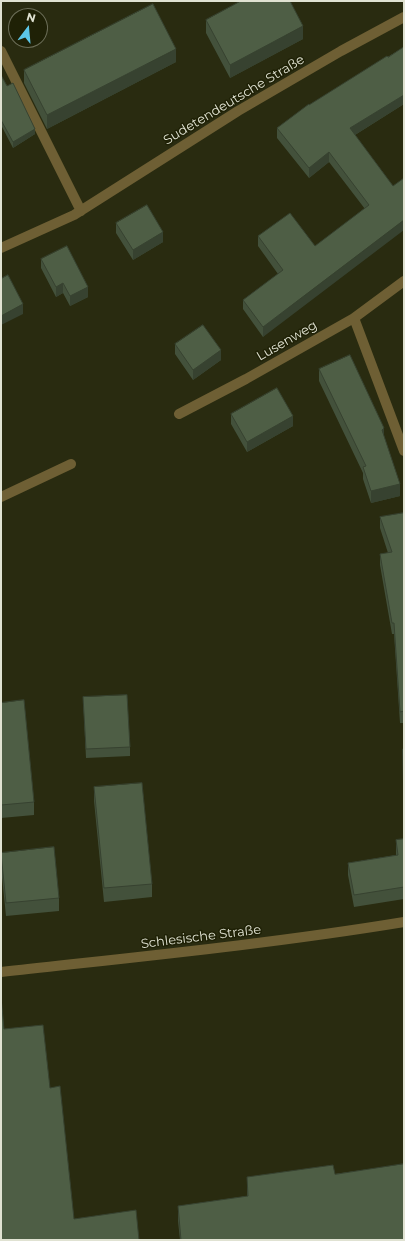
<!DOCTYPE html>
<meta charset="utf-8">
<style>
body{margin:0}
#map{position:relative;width:405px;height:1241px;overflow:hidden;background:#292b10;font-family:Montserrat,sans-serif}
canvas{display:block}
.frame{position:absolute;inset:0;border:2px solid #e0e2d2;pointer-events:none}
.north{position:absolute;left:8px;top:8px;width:40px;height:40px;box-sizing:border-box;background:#1f2106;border:1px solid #6c6e58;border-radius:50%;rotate:16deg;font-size:11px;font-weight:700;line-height:16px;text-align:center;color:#e0e2d2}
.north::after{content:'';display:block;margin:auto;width:14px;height:18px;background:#5cc7e8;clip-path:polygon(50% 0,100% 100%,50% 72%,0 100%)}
</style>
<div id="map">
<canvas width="405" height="1241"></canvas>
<div class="frame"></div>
<div class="north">N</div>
</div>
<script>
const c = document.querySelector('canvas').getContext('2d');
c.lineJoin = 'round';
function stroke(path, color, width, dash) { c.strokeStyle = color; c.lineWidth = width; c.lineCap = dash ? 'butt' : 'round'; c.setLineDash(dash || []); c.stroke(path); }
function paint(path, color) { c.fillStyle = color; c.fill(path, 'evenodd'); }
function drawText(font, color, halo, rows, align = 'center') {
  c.font = font + ' Montserrat,sans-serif'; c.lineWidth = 3; c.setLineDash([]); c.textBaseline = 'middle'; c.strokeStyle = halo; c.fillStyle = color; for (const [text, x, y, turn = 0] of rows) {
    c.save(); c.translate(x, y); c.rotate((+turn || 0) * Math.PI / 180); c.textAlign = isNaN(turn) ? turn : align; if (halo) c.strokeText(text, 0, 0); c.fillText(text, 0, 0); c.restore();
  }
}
stroke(new Path2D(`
 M 1,51 L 81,211
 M 1,248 L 74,215 L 238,111 L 341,51 L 404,17
 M 354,318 L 404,451
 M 179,414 L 246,379 L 354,318 L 404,281
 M 1,497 L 71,464
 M 1,972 C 136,957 270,944 404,922`), '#6e5f34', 10);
paint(new Path2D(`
 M 206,20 L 303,39 L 230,78 L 206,33 Z
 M 404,47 L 404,104 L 355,135 L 393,186 L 263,337 L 243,309 L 243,300 L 278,274 L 258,246 L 258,236 L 315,246 L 365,209 L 329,162 L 309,178 L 277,138 L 277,128 L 309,105 Z
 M 176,62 L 47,129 L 24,83 L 24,70 Z
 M 1,75 L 7,86 L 35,134 L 13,148 L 1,125 Z
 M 116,223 L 163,242 L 133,260 L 116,233 Z
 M 41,259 L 88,297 L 70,306 L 63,293 L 56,297 L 41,268 Z
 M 175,344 L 221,360 L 193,380 L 175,354 Z
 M 319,369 L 384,437 L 400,496 L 371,503 L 363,479 L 363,473 L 319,381 Z
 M 231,414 L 293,426 L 247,452 L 231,424 Z
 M 404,513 L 404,723 L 400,723 L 394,634 L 392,634 L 380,565 L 380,554 L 388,553 L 380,528 L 380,517 Z
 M 83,697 L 130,747 L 130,756 L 86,758 Z
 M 1,703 L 34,802 L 34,815 L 1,818 Z
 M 94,787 L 152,884 L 152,897 L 104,902 L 94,801 Z
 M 404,839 L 404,899 L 354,907 L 348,875 L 348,863 L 396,855 L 396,840 Z
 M 1,853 L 59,898 L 59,911 L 6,916 L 1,867 Z
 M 335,1174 L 404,1240 L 180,1240 L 178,1221 L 178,1206 L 247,1196 L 247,1177 Z`), '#43513b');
paint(new Path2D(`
 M 303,26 L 303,39 L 230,78 L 230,65 Z
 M 176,49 L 176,62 L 47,129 L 47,115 Z
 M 404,95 L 404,104 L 350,138 L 350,128 Z
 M 35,129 L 35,134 L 13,148 L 13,142 Z
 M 329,152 L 329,162 L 309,178 L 309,168 Z
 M 404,220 L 404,230 L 263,337 L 263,327 Z
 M 163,232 L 163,242 L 133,260 L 133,250 Z
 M 63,283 L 63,293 L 56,297 L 56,287 Z
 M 88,287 L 88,297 L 70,306 L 70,296 Z
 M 23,304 L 23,314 L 1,325 L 1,316 Z
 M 221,350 L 221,360 L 193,380 L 193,370 Z
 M 293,416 L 293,426 L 247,452 L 247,442 Z
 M 384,428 L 384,440 L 382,430 Z
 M 400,484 L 400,496 L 371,503 L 371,491 Z`), '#374230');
const building = new Path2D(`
 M 241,1 L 290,1 L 303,26 L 230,65 L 206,20 Z
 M 153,4 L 176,49 L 47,115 L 24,70 Z
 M 404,47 L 404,95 L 350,128 L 393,186 L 404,178 L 404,220 L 263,327 L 243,300 L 283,270 L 258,236 L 290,213 L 315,246 L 369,205 L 329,152 L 309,168 L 277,128 L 309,104 L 309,105 L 387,56 L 388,57 Z
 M 1,75 L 7,86 L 13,83 L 35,129 L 13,142 L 1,120 Z
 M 147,205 L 163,232 L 133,250 L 116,223 Z
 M 67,246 L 88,287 L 70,296 L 63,283 L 56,287 L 41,259 Z
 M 8,275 L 23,304 L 1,316 L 1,279 Z
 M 203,325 L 221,350 L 193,370 L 175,344 Z
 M 350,355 L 384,428 L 382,430 L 400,484 L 371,491 L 363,467 L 366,466 L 319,369 Z
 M 277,388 L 293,416 L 247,442 L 231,414 Z
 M 404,513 L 404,711 L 400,712 L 394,623 L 392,623 L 380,554 L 392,552 L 380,517 Z
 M 127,695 L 130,747 L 86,749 L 83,697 Z
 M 24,700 L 34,802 L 1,805 L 1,703 Z
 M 403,749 L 404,749 L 404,801 Z
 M 142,783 L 152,884 L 104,888 L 94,787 Z
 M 404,839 L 404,887 L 354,895 L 348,863 L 398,855 L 396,840 Z
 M 54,847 L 59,898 L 6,903 L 1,853 Z
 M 1,997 L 4,1029 L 43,1025 L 50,1088 L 60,1086 L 74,1219 L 136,1210 L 139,1240 L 1,1240 Z
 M 404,1164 L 404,1240 L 181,1240 L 178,1206 L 248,1196 L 247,1177 L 333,1165 L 335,1174 Z`);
paint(building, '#4e5e45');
stroke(building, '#374230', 1);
drawText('13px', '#e0e2d2', '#1f2106', [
 ["Sudetendeutsche Straße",234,100,-31],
 ["Lusenweg",287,341,-30],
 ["Schlesische Straße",201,937,-7]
]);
</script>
